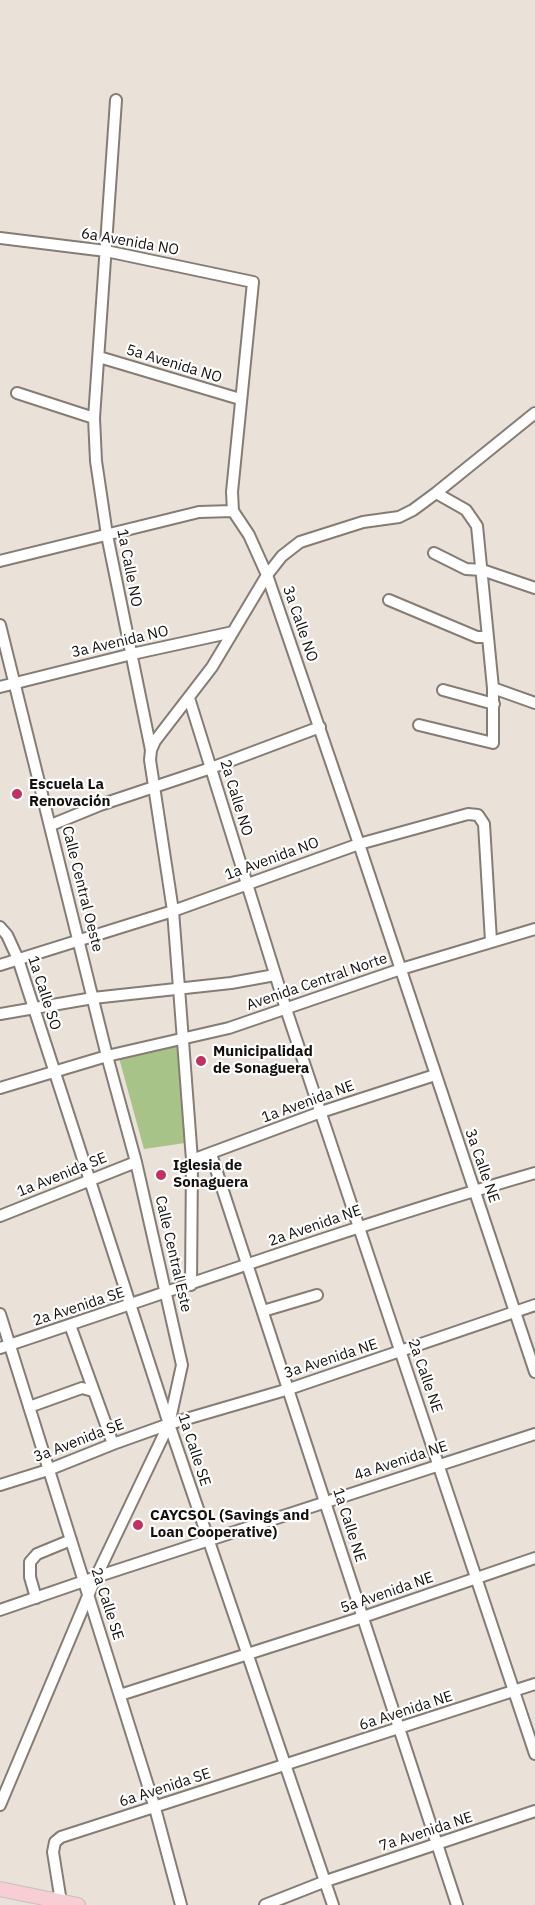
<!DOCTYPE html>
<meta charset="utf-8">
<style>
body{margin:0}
canvas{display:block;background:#eae1d8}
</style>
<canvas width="535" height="1905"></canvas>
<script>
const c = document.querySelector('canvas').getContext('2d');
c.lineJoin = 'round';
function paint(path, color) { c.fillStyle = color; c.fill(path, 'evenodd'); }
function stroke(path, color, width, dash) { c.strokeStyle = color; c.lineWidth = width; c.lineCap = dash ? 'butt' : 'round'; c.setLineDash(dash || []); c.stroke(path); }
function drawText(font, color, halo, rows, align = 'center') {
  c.font = font + ' "IBM Plex Sans",sans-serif'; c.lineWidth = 4.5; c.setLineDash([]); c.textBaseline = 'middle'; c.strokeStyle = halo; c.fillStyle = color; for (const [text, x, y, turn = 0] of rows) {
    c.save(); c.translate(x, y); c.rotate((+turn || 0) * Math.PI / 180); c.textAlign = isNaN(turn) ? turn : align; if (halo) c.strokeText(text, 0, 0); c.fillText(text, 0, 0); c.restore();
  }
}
paint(new Path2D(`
 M 178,1045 L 185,1143 L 144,1149 L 119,1058 Z`), '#a7c388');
const minor = new Path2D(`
 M 116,100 L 94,418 L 96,461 L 107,535 L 151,750 L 150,760 L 173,911 L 179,988 L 192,1160 L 191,1285
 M 0,238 L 106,251 L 253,282 L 232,492 L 233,511 L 249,535 L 267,575 L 359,844 L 535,1372
 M 99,357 L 240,399
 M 17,393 L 94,418
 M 434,553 L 466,569 L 482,570 L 535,588
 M 0,561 L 199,512 L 233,511
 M 389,600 L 477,637 L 488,637
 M 0,625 L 107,1056 L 136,1162 L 182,1365 L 169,1424 L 96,1577 L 0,1805
 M 0,687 L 132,654 L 233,632
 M 493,688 L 535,703
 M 443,690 L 494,704
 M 189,698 L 286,1009 L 535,1754
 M 419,725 L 493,743 L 493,688 L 477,526 L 466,510 L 436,493
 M 151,750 L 155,741 L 212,667 L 267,575 L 282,556 L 300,542 L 363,522 L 399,517 L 413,510 L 436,493 L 535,413
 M 51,825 L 100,805 L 211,768 L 320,727
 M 0,927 L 7,935 L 18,959 L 169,1424 L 333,1905
 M 0,965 L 173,911 L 359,844 L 468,814 L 478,815 L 484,824 L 491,941
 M 0,1014 L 93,998 L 231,983 L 275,975
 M 0,1088 L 107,1056 L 229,1028 L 401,969 L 535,929
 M 211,1154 L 457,1905
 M 192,1160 L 321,1112 L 435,1075
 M 0,1216 L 136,1162
 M 263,1311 L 317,1295
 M 0,1314 L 155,1808 L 181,1905
 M 70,1325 L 113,1444
 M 0,1348 C 178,1289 355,1225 535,1173
 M 29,1407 L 82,1388 L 93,1391
 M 0,1485 L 48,1470 L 113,1444 L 169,1424 L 289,1389 L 535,1305
 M 36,1598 L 30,1577 L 30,1562 L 37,1554 L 71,1540
 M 0,1610 L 96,1577 L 535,1434
 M 120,1695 L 363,1617 L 535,1558
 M 61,1902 L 53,1852 L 55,1842 L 61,1837 L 535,1684
 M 265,1905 L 326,1881 L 535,1811`);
const major = new Path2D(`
 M 0,1889 L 78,1905`);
stroke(minor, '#857d75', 14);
stroke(major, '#c2c1c0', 16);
stroke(minor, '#fff', 10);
stroke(major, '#f8ced4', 14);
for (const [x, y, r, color] of [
 [17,794,6,"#c03260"],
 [201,1061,6,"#c03260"],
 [161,1175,6,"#c03260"],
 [138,1525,6,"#c03260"]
]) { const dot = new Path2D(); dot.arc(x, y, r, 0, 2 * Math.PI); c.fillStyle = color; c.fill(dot); stroke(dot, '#fff', 2); }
drawText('15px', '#13100d', '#fff', [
 ["6a Avenida NO",130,242,10],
 ["5a Avenida NO",174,364,17],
 ["1a Calle NO",129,568,79],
 ["3a Calle NO",300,624,71],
 ["3a Avenida NO",120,642,-13],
 ["2a Calle NO",236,798,73],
 ["1a Avenida NO",272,859,-20],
 ["Calle Central Oeste",82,889,76],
 ["Avenida Central Norte",317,982,-19],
 ["1a Calle SO",44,993,72],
 ["1a Avenida NE",308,1102,-20],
 ["3a Calle NE",482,1166,71],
 ["1a Avenida SE",62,1175,-22],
 ["2a Avenida NE",315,1226,-19],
 ["Calle Central Este",173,1254,77],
 ["2a Avenida SE",79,1307,-18],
 ["3a Avenida NE",331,1359,-18],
 ["2a Calle NE",425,1376,71],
 ["3a Avenida SE",79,1441,-21],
 ["1a Calle SE",194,1450,72],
 ["4a Avenida NE",401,1461,-18],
 ["1a Calle NE",349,1525,72],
 ["5a Avenida NE",387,1593,-19],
 ["2a Calle SE",107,1604,72],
 ["6a Avenida NE",406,1711,-18],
 ["6a Avenida SE",165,1788,-18],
 ["7a Avenida NE",426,1832,-18]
]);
drawText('bold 15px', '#13100d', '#fff', [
 ["Escuela La",29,785],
 ["Renovación",29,802],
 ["Municipalidad",213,1052],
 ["de Sonaguera",213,1069],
 ["Iglesia de",173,1166],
 ["Sonaguera",173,1183],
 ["CAYCSOL (Savings and",150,1516],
 ["Loan Cooperative)",150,1533]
], 'left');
</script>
